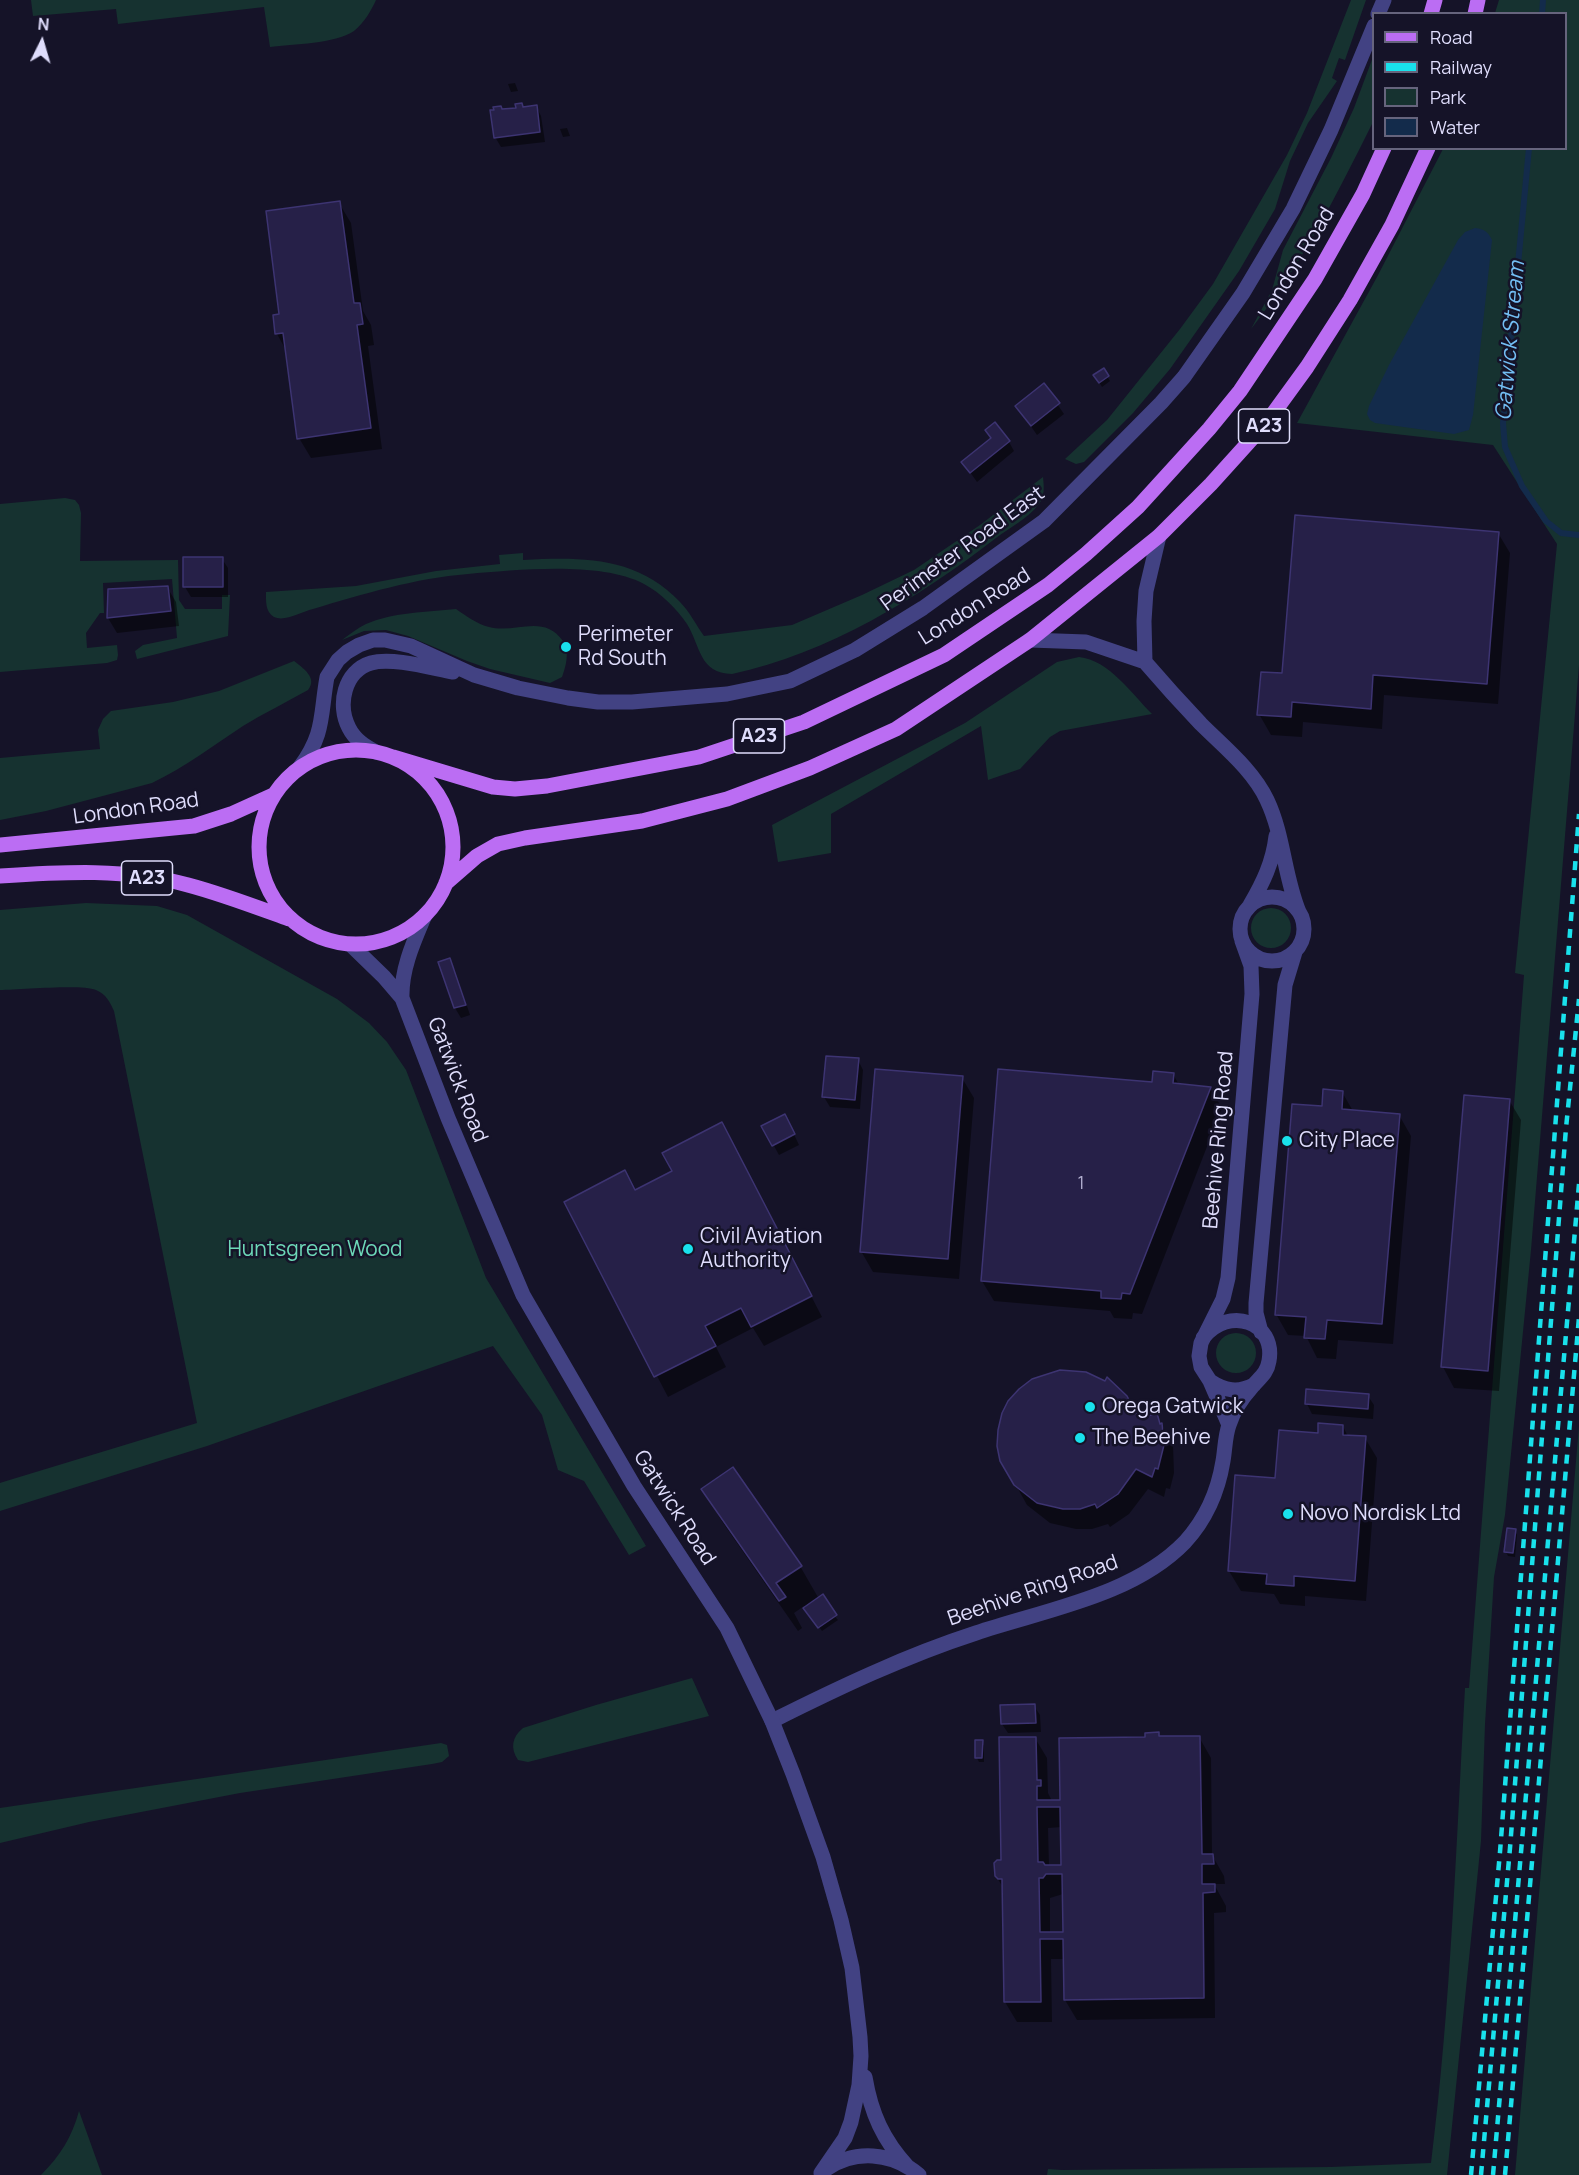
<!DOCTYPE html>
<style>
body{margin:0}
#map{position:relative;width:1579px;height:2175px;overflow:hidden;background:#151328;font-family:Manrope,sans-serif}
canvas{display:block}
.legend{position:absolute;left:1372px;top:12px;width:195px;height:138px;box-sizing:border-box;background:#151328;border:2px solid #66647d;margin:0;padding:8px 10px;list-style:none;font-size:18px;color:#dfddfc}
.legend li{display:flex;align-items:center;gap:12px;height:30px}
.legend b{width:30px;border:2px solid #66647d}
.north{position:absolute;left:12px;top:12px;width:60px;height:60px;-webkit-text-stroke:4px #151328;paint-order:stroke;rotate:5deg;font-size:16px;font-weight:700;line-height:24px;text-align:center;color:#dfddfc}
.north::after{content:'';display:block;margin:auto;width:21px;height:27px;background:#dfddfc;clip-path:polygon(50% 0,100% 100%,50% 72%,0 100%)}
</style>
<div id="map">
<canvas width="1579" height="2175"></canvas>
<ul class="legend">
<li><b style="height:8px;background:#bb6df3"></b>Road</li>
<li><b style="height:8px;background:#19e1ec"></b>Railway</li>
<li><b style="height:16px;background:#163230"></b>Park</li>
<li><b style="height:16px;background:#132b4b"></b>Water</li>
</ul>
<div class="north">N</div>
</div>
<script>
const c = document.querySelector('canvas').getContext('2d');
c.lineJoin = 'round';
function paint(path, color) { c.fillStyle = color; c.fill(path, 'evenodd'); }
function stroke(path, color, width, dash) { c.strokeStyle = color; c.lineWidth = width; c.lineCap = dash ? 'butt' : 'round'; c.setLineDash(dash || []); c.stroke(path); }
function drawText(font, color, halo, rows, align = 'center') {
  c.font = font + ' Manrope,sans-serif'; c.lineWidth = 5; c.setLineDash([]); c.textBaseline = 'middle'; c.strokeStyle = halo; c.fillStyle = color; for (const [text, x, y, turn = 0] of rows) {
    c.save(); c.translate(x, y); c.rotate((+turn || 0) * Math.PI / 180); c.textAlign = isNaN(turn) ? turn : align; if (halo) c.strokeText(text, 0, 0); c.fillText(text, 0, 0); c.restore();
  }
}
paint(new Path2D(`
 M 31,0 L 376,0 C 371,11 364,23 354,31 C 335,44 293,44 270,47 L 264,7 L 118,24 L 116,9 L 33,16 Z
 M 1351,0 L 1366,0 L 1345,60 L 1339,58 L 1332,78 L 1337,81 L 1308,123 L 1290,161 L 1275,209 L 1239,271 L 1170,369 L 1133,413 L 1084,462 L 1076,464 L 1065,459 L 1107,420 L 1180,329 L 1213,284 L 1287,155 L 1307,113 Z
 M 1499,0 L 1579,0 L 1579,665 L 1531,1250 L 1505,1515 L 1494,1577 L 1485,1724 L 1481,1841 L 1447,2175 L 1047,2175 L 1048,2169 L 1062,2170 L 1331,2167 L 1431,2163 C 1451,2005 1456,1846 1465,1688 L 1469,1688 L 1524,975 L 1515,973 L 1557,544 L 1493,445 L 1297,423 L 1377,277 L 1443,149 L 1566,148 L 1566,14 L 1495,13 Z
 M 1373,57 L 1374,120 L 1372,124 C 1336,196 1301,266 1251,329 L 1272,290 L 1283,250 L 1331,158 L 1354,108 Z
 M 1043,477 C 1044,487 1045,496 1039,504 C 1029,518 1009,528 996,538 C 920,597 827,654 732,674 C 699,673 701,647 687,624 C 676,608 661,593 644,584 C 600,561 518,570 468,574 C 416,578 363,594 313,609 C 301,612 285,622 274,617 C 265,612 266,600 266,592 L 356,586 L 436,571 L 500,564 L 499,555 L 523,553 L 523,560 C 582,557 636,556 680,602 C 690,612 696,625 704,636 L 792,625 L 862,595 L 914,570 L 980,525 Z
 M 65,498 L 75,500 L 79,505 L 81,513 L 80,561 L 178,560 L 179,600 L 185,609 L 222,609 L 222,595 L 230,595 L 228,636 L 137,659 L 135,651 L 143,645 L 177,638 L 172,579 L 103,583 L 104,613 L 100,613 L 86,633 L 87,648 L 117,645 L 118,655 L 117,660 L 107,663 L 0,672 L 0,504 Z
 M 456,609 C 466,616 477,624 489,627 C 516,634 543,613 563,641 C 570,652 566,666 562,677 L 550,683 L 490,669 L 467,661 L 408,636 L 386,630 L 364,631 L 342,640 C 350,634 358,628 366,624 C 394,612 427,612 456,609 Z
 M 1079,657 C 1109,660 1132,694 1152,714 L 1060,731 L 1050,737 L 1020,769 L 988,780 L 981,726 L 831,814 L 831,853 L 778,862 L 772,825 L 965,723 L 1057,662 Z
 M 294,661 C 303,668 318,678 308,690 C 287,702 264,713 243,726 C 213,746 185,767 152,783 L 46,811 L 0,820 L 0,758 L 100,749 L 98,730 L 103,719 L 111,711 L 173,702 L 219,691 Z
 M 86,903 L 157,906 L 187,915 L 337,999 L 369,1023 L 387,1042 L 406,1070 L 486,1278 L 646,1546 L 629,1555 L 584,1481 L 558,1470 L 542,1415 L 493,1346 L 207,1446 L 0,1511 L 0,1483 L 3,1482 L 197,1423 L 114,1011 C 110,1002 106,994 96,990 C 81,984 20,990 0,990 L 0,910 Z
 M1251 928a20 20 0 1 1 40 0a20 20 0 1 1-40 0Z
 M1216 1353a20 20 0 1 1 40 0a20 20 0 1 1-40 0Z
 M 1579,1426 L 1579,2175 L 1515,2175 L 1570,1531 Z
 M 692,1678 L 709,1716 L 528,1762 L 518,1760 C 510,1748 512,1737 523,1728 L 596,1705 Z
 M 441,1743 L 447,1745 L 449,1756 L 442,1762 L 432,1764 L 240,1793 L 89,1822 L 0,1843 L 0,1808 Z
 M 79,2111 L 102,2175 L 41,2175 C 60,2156 72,2137 79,2111 Z`), '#163230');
paint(new Path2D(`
 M 1475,228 C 1485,229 1488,232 1492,240 L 1473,415 L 1469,430 L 1454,434 L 1375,423 L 1370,420 L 1367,414 L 1369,406 L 1389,365 L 1458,240 L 1465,232 Z`), '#132b4b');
paint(new Path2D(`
 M 515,83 L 518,91 L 511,92 L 508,84 Z
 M 536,106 L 541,116 L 545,142 L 501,147 L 495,137 L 502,111 Z
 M 567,128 L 570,136 L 563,137 L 560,129 Z
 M 339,203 L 351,223 L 363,311 L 371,325 L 374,345 L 368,346 L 382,449 L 311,458 L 299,438 L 287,352 L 277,334 L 274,316 L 281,315 Z
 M 1103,370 L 1110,381 L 1102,387 L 1095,375 Z
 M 1044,385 L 1064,414 L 1037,435 L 1017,406 Z
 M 992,439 L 1009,442 L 1014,451 L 977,482 L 963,462 Z
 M 1498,533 L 1510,553 L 1498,704 L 1384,695 L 1382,729 L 1303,722 L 1302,737 L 1271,735 L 1259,714 Z
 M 222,559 L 228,568 L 228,597 L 191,597 L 185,587 Z
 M 167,587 L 176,602 L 179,626 L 117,633 L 108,618 Z
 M 449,960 L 455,970 L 470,1015 L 461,1018 L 455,1008 L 440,963 Z
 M 858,1060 L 863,1070 L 860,1109 L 830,1107 L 824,1097 Z
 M 1173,1074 L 1179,1085 L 1210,1088 L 1222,1108 L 1142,1314 L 1133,1313 L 1132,1319 L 1114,1318 L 1110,1311 L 994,1301 L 982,1281 L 1153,1083 Z
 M 962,1078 L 974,1098 L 959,1279 L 873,1272 L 861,1251 Z
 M 1342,1092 L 1353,1111 L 1399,1115 L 1411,1136 L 1393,1344 L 1338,1340 L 1336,1359 L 1317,1358 L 1306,1336 L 1288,1335 L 1276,1314 L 1323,1108 Z
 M 1465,1096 L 1509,1100 L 1521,1120 L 1499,1391 L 1454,1388 L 1443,1367 Z
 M 763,1126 L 790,1126 L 799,1145 L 779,1155 Z
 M 733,1145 L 822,1317 L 764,1346 L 753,1328 L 716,1347 L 726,1367 L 668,1397 L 566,1202 L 636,1192 Z
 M 1368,1396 L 1374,1405 L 1373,1419 L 1312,1414 L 1307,1404 Z
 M 1156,1415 L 1173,1445 L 1174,1473 L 1170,1489 L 1166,1488 L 1164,1497 L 1148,1489 L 1129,1514 L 1110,1527 L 1108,1524 L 1092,1529 L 1076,1529 L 1050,1523 L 1027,1505 L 1002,1460 Z
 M 1343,1426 L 1348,1437 L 1365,1438 L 1377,1458 L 1366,1601 L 1305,1596 L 1305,1606 L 1280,1604 L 1274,1594 L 1241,1591 L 1229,1571 L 1277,1480 L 1319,1435 Z
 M 703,1489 L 800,1566 L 819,1599 L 838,1620 L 822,1631 L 804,1606 L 794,1613 L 802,1628 L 798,1631 L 721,1520 Z
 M 1515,1530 L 1517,1535 L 1515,1557 L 1508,1556 L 1506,1552 Z
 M 1034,1706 L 1040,1715 L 1041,1732 L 1008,1733 L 1002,1724 Z
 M 1158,1734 L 1161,1738 L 1199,1737 L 1211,1758 L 1212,1855 L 1224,1876 L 1225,1884 L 1214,1884 L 1226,1906 L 1226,1912 L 1214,1913 L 1215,2018 L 1077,2020 L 1065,2000 L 1064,1959 L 1051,1959 L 1052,2022 L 1017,2022 L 1005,2002 L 1004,1889 L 996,1876 L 1003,1862 L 1035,1738 L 1047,1758 L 1048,1793 L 1052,1801 L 1061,1801 L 1147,1738 ZM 1062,1827 L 1063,1866 L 1049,1866 L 1048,1828 ZM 1063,1894 L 1064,1933 L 1050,1934 L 1050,1898 Z
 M 982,1742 L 984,1746 L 984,1762 L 979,1762 L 977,1758 Z`), '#0007');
stroke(new Path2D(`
 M 1542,14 L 1543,0
 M 1529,148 L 1503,423 L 1505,447 L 1522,486 L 1546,521 L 1561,533 L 1579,535`), '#132b4b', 6);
const building = new Path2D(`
 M 522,103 L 523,107 L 537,105 L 540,132 L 494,138 L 490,110 L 494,110 L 493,107 L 501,106 L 502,109 L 516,108 L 515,104 Z
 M 340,201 L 354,303 L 360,303 L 363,324 L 357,325 L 371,428 L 297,439 L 283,333 L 275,334 L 273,315 L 279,314 L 266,211 Z
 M 1104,368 L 1109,376 L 1099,383 L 1093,375 Z
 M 1044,383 L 1060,403 L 1031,426 L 1015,406 Z
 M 995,422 L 1010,441 L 970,473 L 961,462 L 991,438 L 985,430 Z
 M 1295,515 L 1499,532 L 1487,684 L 1373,675 L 1371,709 L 1292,702 L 1291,717 L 1257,715 L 1261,672 L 1282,673 Z
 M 183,557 L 223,557 L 223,587 L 183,587 Z
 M 168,586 L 171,611 L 107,618 L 108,589 Z
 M 450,958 L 466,1005 L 454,1008 L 438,962 Z
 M 826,1056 L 859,1058 L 855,1100 L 822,1097 Z
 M 875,1069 L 963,1076 L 948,1259 L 860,1252 Z
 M 998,1069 L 1152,1082 L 1153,1071 L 1174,1073 L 1173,1083 L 1211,1087 L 1130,1294 L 1122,1293 L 1121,1299 L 1101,1298 L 1101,1291 L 981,1281 Z
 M 1323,1089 L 1343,1091 L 1342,1109 L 1400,1114 L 1382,1324 L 1327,1320 L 1325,1339 L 1304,1338 L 1306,1317 L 1275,1315 L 1292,1104 L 1322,1106 Z
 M 1464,1095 L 1510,1099 L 1488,1371 L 1441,1367 Z
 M 785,1114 L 795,1134 L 772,1146 L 761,1126 Z
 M 722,1122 L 812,1296 L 751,1327 L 741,1308 L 705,1326 L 716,1346 L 654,1377 L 564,1202 L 625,1170 L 635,1190 L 672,1171 L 662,1153 Z
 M 1060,1370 L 1086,1372 L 1105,1381 L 1107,1377 L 1127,1396 L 1139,1419 L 1157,1413 L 1160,1424 L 1162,1423 L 1164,1445 L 1158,1469 L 1155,1468 L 1152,1477 L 1136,1469 L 1118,1494 L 1097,1508 L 1095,1504 L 1080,1509 L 1063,1509 L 1037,1503 L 1014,1485 L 1000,1461 L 997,1446 L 998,1430 L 1002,1413 L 1008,1401 L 1019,1389 L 1032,1379 Z
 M 1306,1389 L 1369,1394 L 1368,1409 L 1305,1404 Z
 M 1318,1423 L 1343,1425 L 1343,1435 L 1366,1436 L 1355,1581 L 1294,1576 L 1294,1586 L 1266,1584 L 1267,1574 L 1228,1571 L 1235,1475 L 1275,1478 L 1279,1430 L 1318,1433 Z
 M 733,1467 L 802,1566 L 776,1583 L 786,1597 L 779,1601 L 701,1489 Z
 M 1507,1528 L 1516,1529 L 1513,1553 L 1504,1552 Z
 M 823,1594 L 837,1615 L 818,1628 L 803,1608 Z
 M 1035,1704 L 1036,1723 L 1001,1724 L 1000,1705 Z
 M 1159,1732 L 1159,1736 L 1200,1736 L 1202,1854 L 1213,1854 L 1214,1864 L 1202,1864 L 1202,1884 L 1215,1884 L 1215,1892 L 1203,1893 L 1204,1998 L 1064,2000 L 1063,1939 L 1040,1939 L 1041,2002 L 1004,2002 L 1002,1879 L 998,1879 L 995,1876 L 994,1863 L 997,1860 L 1001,1860 L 999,1737 L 1036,1737 L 1037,1780 L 1041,1780 L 1041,1786 L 1037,1786 L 1037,1800 L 1060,1800 L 1059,1738 L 1145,1737 L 1145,1733 ZM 1037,1807 L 1060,1807 L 1061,1865 L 1045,1865 L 1043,1862 L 1038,1862 ZM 1046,1874 L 1062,1874 L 1063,1932 L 1040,1932 L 1039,1878 L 1043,1878 Z
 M 975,1740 L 983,1740 L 982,1758 L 975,1758 Z`);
paint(building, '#262048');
stroke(building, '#3d3472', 1.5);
stroke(new Path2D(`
 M 1378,14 L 1384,0
 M 1159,536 L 1146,591 L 1144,621 L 1145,662 C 1163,683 1182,704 1201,724 C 1224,747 1253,770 1267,800 C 1284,836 1284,876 1299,912
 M 1030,640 L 1086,642 L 1145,662
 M 376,752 C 365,746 355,740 349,728 C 337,705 344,671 371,663 C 392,657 431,668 453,672
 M 300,767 C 325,733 320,716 327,677 L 338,660 L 347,652 L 359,645 L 373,640 L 385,640 L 411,646 L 474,675 L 518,688 L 568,698 L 598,702 L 632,702 L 727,694 L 790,681 L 855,650 L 923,608 L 1044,521 L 1161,403 L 1184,377 L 1243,293 L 1293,209 L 1331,130 L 1374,26
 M1240 929a32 32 0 1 1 64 0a32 32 0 1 1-64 0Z
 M 1250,905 C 1263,883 1273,862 1276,836
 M 1261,1332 L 1256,1313 L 1256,1303 L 1285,985 L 1295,952
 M 1210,1381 C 1225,1391 1238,1393 1254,1385
 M 1229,1425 L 1210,1381 L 1201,1367 L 1199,1356 L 1201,1343 L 1223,1299 L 1228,1278 L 1252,994 L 1251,966 L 1242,941
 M 772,1721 C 838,1688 905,1656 976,1633 C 1044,1610 1133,1596 1185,1542 C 1206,1519 1218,1492 1223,1461 C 1225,1450 1225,1436 1229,1425 C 1233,1412 1243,1397 1252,1387 C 1259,1378 1267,1374 1269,1361 C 1276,1322 1229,1305 1203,1338`), '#424283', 15);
stroke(new Path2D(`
 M 351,945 L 384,977 L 402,998 L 448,1118 L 523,1295 L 634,1486 L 727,1628 L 772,1721 L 793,1774 L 823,1857 L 841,1920 L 852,1968 L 860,2037 L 861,2056 L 859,2085 L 851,2122 L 845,2138 L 821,2173
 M 402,998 C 401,969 414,941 425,915
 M 865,2077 C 871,2113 883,2140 908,2167
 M 825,2170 C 854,2149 892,2152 919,2175`), '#424283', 15);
stroke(new Path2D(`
 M 1431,14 L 1435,0
 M 1475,14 L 1478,0
 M259 847a97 97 0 1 1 194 0a97 97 0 1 1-194 0Z
 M 393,757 L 493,787 L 515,789 L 547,786 L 699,757 L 804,722 L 944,655 L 1048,585 L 1086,554 L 1138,507 L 1209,429 L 1240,391 L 1315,279 L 1363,194 L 1384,148
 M 0,845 L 194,826 L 231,814 L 273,795
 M 0,876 C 62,872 128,868 188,885 C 222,894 256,907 289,919
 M 446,883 L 477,856 L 498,844 L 525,838 L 642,821 L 727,799 L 810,768 L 896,729 L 1030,640 L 1159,536 L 1211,484 L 1267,422 L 1307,367 L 1350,300 L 1392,225 L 1428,148`), '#bb6df3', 15);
stroke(new Path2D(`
 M 1471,2175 L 1500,1852 L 1579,814
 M 1481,2175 L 1510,1848 L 1566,1128 L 1579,999
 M 1493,2175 L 1579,1184
 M 1505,2175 L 1579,1317`), '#19e1ec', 4.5, [9, 8]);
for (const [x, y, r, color] of [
 [566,647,6,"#19e1ec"],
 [1287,1141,6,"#19e1ec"],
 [688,1249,6,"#19e1ec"],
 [1090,1407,6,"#19e1ec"],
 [1080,1438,6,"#19e1ec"],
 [1288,1514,6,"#19e1ec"]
]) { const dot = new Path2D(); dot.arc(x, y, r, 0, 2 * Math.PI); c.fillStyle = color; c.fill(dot); stroke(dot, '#151328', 2); }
drawText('18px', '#b1aecf', null, [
 ["1",1081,1184]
]);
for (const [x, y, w] of [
 [1264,426,51],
 [759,736,51],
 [147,878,51]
]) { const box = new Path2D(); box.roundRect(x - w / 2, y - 17, w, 34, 4.5); c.fillStyle = '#151328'; c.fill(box); stroke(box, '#dfddfc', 1.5); }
drawText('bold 20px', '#dfddfc', null, [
 ["A23",1264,426],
 ["A23",759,736],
 ["A23",147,878]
]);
drawText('21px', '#dfddfc', '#151328', [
 ["London Road",1297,264,-59],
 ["Perimeter Road East",963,549,-36],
 ["London Road",975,607,-32],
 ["London Road",136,809,-8],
 ["Gatwick Road",457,1080,69],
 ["Beehive Ring Road",1219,1140,-85],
 ["Gatwick Road",674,1508,57],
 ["Beehive Ring Road",1033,1591,-19]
]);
drawText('21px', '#dfddfc', '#151328', [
 ["Perimeter",578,635],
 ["Rd South",578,659],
 ["City Place",1299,1141],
 ["Civil Aviation",700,1237],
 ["Authority",700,1261],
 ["Orega Gatwick",1102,1407],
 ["The Beehive",1092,1438],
 ["Novo Nordisk Ltd",1300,1514]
], 'left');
drawText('21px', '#6dd8b8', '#151328', [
 ["Huntsgreen Wood",315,1250]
]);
drawText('italic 22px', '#73bef4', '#151328', [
 ["Gatwick Stream",1511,341,-85]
]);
</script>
